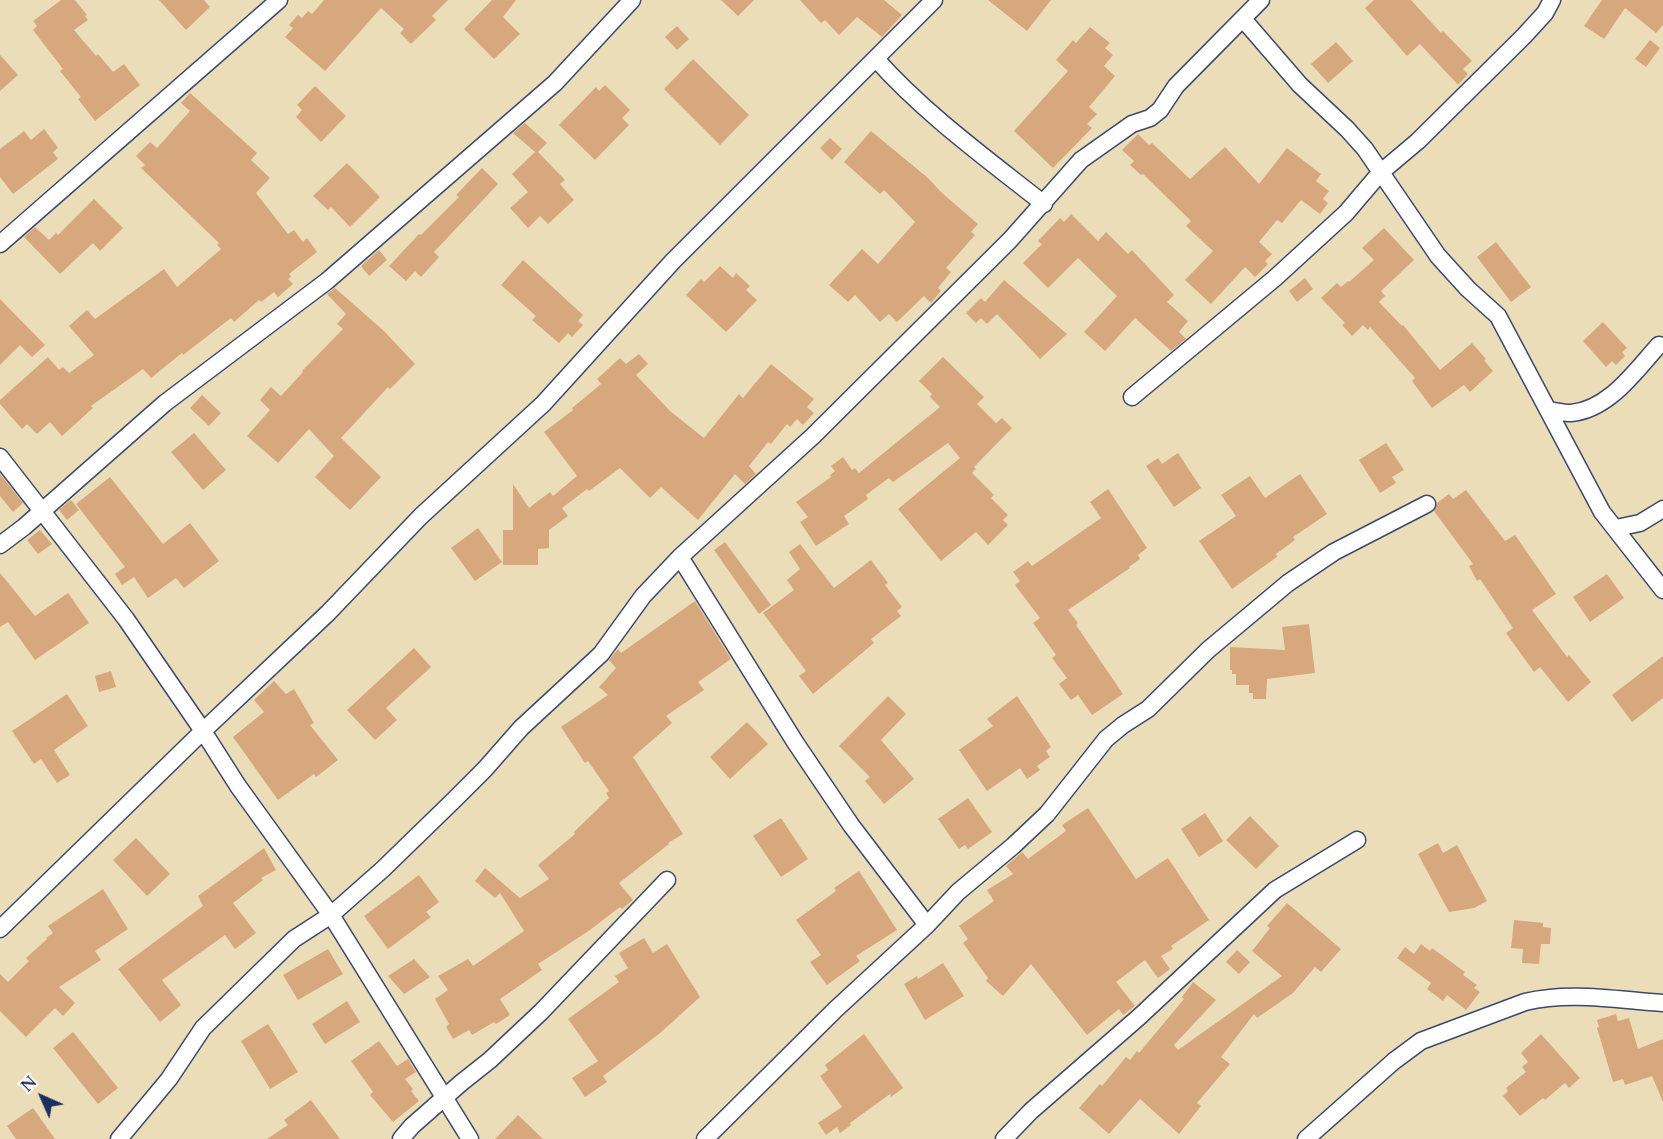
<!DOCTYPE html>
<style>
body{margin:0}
#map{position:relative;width:1663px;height:1139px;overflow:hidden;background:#ecddb9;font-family:Cardo,serif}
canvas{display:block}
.north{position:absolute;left:12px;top:1067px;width:60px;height:60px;-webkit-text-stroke:4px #fdfcf7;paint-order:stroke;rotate:315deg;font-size:16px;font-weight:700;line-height:24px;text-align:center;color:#1b2f5e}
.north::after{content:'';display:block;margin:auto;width:21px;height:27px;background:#1b2f5e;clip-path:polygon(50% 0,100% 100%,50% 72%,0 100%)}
</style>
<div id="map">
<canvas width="1663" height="1139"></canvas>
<div class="north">N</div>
</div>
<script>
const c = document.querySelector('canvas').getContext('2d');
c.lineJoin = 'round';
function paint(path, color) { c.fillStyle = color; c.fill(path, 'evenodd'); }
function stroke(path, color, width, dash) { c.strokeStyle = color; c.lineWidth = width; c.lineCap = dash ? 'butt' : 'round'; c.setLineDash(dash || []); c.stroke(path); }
paint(new Path2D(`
 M 61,0 L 75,0 L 87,15 L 85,16 L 88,20 L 74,30 L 96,56 L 98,54 L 113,72 L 124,64 L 140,85 L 95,121 L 78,99 L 81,97 L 60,71 L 63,69 L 33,30 L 37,26 L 33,21 Z
 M 159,0 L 204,0 L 210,7 L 186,30 Z
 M 324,0 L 448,0 L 432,16 L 436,20 L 411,44 L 400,33 L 404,29 L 381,8 L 325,71 L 285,37 L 293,28 L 289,25 L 298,15 L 302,18 L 308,11 L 312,14 Z
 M 492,0 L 516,0 L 503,17 L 520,34 L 494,59 L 464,29 Z
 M 721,0 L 754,0 L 738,16 Z
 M 800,0 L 884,0 L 902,15 L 882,37 L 857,17 L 839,35 L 825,20 L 821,23 Z
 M 988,0 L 1051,0 L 1027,31 Z
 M 1374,0 L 1411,0 L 1441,33 L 1443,31 L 1472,61 L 1463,69 L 1468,74 L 1458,85 L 1420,44 L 1407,56 L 1365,8 Z
 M 1602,0 L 1663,0 L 1663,25 L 1656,33 L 1625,8 L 1604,39 L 1584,26 Z
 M 677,26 L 689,39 L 677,50 L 665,37 Z
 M 1090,27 L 1110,43 L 1105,48 L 1113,55 L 1104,66 L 1115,76 L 1089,107 L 1097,114 L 1087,124 L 1092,128 L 1053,168 L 1014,131 L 1068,71 L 1056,60 L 1073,40 L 1076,43 Z
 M 1650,40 L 1660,48 L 1646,67 L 1635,59 Z
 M 1336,42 L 1353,61 L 1328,83 L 1311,64 Z
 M 0,55 L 18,75 L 0,91 Z
 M 693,59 L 749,115 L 720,145 L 664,89 Z
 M 605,85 L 630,110 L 622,118 L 629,125 L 595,160 L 559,125 L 596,87 L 599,91 Z
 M 315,86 L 346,116 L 321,142 L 296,117 L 302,110 L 297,105 Z
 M 190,93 L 257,153 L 251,160 L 270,178 L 256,193 L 288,234 L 294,230 L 303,242 L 307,238 L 317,252 L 289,274 L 291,277 L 288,279 L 293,284 L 278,297 L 274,292 L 261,302 L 259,300 L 234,322 L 231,318 L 183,355 L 182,353 L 151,378 L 143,369 L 91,406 L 93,408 L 62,436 L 50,422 L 37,434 L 27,424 L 22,429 L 0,404 L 0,400 L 48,357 L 59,370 L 63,367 L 69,373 L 94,355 L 69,326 L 87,310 L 95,319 L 164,269 L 177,287 L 221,249 L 217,245 L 219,243 L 141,168 L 145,165 L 136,156 L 150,142 L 157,148 L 190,111 L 181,103 Z
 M 525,123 L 547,143 L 538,152 L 565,180 L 560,184 L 574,200 L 548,224 L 540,216 L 528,228 L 510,208 L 528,192 L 512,174 L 535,152 L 513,133 Z
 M 44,129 L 58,148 L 53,152 L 58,159 L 13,194 L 0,177 L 0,149 L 24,131 L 31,140 Z
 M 871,131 L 928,178 L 942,193 L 978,224 L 971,232 L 975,235 L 946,268 L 951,272 L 938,288 L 941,291 L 931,303 L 924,296 L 897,322 L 889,314 L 880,322 L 855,295 L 848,302 L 829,285 L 862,249 L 878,264 L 915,222 L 884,190 L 880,194 L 844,162 Z
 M 1138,134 L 1149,145 L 1152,143 L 1190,179 L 1225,147 L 1259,184 L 1287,148 L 1321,174 L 1316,181 L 1329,191 L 1323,199 L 1328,203 L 1320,214 L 1301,200 L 1282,223 L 1277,220 L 1259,242 L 1272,254 L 1265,261 L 1268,264 L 1255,277 L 1245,267 L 1211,304 L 1185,280 L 1213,251 L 1186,226 L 1191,221 L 1143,174 L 1141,175 L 1130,165 L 1134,161 L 1122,150 Z
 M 830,138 L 842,149 L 832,160 L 820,148 Z
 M 347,163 L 380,197 L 350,227 L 331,207 L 328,210 L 313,196 Z
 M 482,168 L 498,184 L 434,252 L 439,257 L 421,277 L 415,271 L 406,281 L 389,266 L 419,234 L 421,235 L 459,197 L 456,195 Z
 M 94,199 L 123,228 L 100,251 L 93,243 L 60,274 L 24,237 L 35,227 L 49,240 L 56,233 L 58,235 Z
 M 1071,214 L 1098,241 L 1106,232 L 1128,254 L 1132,250 L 1174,295 L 1167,302 L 1188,321 L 1179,332 L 1186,339 L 1171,351 L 1135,318 L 1105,351 L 1084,332 L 1117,296 L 1078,258 L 1048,288 L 1023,263 L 1042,244 L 1038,241 L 1060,218 L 1064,222 Z
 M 1384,228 L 1414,260 L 1381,291 L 1385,296 L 1379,302 L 1402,326 L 1403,325 L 1440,370 L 1472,343 L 1486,359 L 1484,360 L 1493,371 L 1470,392 L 1464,385 L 1432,408 L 1412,381 L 1415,378 L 1370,327 L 1368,330 L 1363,325 L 1352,336 L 1342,325 L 1345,323 L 1321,298 L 1337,283 L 1341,287 L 1348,281 L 1349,282 L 1374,260 L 1362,248 Z
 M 1496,242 L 1531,287 L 1511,302 L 1477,257 Z
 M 379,250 L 387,260 L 369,276 L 361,266 Z
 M 523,260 L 583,315 L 578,321 L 583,325 L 572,337 L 568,333 L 559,343 L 532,320 L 536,316 L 501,285 Z
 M 720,266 L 733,278 L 736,273 L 750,286 L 746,290 L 757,300 L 726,332 L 686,295 L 701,279 L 704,282 Z
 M 1305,278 L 1313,289 L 1297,302 L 1289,291 Z
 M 1004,280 L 1067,334 L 1040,359 L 997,314 L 987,324 L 981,318 L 976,323 L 966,313 L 981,298 L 985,302 Z
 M 335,288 L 384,331 L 415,364 L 390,389 L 388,387 L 341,438 L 381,477 L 350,510 L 315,477 L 334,456 L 309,429 L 278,463 L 247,436 L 270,410 L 260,400 L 271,387 L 281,396 L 303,372 L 302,371 L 343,329 L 337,324 L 346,314 L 327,294 Z
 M 0,299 L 45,345 L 32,357 L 20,345 L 0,365 Z
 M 1603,322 L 1627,348 L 1622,352 L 1625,356 L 1616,365 L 1612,361 L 1606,367 L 1583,341 Z
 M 639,354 L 648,364 L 636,375 L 670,411 L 704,438 L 739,394 L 743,398 L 771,364 L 814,399 L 807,407 L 814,413 L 803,425 L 797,419 L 790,427 L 787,424 L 771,444 L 768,442 L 749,466 L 756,474 L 745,484 L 735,474 L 698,520 L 661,487 L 650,498 L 620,468 L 589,491 L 587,489 L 562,508 L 568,516 L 549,530 L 549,548 L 538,549 L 538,565 L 503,565 L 503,530 L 513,530 L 513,484 L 529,508 L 550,492 L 553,496 L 577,476 L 544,432 L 573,410 L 572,408 L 601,384 L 597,379 L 620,358 L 626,364 Z
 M 943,357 L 984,397 L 977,404 L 996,423 L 1002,418 L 1012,428 L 974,467 L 976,469 L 972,473 L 994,495 L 991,498 L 1008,515 L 1003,520 L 1008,525 L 988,545 L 976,532 L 941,561 L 898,509 L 960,458 L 948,443 L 893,482 L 889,478 L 866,495 L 868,499 L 844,516 L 849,524 L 816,546 L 800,522 L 808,517 L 796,502 L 831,477 L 830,475 L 835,471 L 831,466 L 843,457 L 852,470 L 855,468 L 859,473 L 940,407 L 930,397 L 932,394 L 919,381 Z
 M 202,395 L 221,413 L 209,426 L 190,408 Z
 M 194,433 L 226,470 L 203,490 L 171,452 Z
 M 1386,443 L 1404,470 L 1392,477 L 1396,483 L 1380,493 L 1359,460 Z
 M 1178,453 L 1201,488 L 1174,507 L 1146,466 L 1158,458 L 1162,464 Z
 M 0,474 L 23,503 L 13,512 L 0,496 Z
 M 1300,474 L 1327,514 L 1293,537 L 1295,540 L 1276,554 L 1277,557 L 1232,589 L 1199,541 L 1236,516 L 1221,495 L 1250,476 L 1265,498 Z
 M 110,477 L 163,544 L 190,523 L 219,561 L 184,588 L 176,578 L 148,598 L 134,577 L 122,585 L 115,574 L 125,567 L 76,504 Z
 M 1108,489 L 1147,548 L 1138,555 L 1140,559 L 1129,567 L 1130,568 L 1068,610 L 1078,623 L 1076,625 L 1123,694 L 1092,715 L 1078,695 L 1071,700 L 1059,684 L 1067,678 L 1052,658 L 1056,655 L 1033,623 L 1040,618 L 1015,585 L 1020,581 L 1013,572 L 1028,561 L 1032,566 L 1101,518 L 1090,502 Z
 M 1466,490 L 1505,541 L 1515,535 L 1556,594 L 1532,610 L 1567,657 L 1569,655 L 1591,682 L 1568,702 L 1540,667 L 1534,672 L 1506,633 L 1513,628 L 1480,579 L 1477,581 L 1469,566 L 1473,564 L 1434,511 L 1437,503 L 1449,494 L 1453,499 Z
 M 71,500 L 79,510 L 67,520 L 59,510 Z
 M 478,528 L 502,562 L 475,581 L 451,548 Z
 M 40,530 L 52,544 L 38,554 L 27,540 Z
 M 725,542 L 771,605 L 759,614 L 714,550 Z
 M 800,544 L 834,588 L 871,560 L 888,583 L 885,585 L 902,607 L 897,611 L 901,616 L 871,639 L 874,643 L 813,694 L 799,676 L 806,671 L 763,613 L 794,590 L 787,580 L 800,569 L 789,552 Z
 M 0,573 L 35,616 L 68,593 L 89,623 L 35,660 L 8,622 L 0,627 Z
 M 1607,574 L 1624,598 L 1590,622 L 1573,597 Z
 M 695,601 L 731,659 L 698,682 L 704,690 L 666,716 L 672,723 L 633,757 L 683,834 L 668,843 L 669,844 L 619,883 L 633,900 L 622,909 L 620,907 L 590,930 L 538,964 L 542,970 L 500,999 L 510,1015 L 496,1024 L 494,1022 L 472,1035 L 469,1030 L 453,1039 L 446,1027 L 449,1024 L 435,999 L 448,990 L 438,976 L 468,959 L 473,966 L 524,931 L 500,893 L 495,898 L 475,881 L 485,868 L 520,898 L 549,879 L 538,865 L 575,834 L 574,832 L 609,798 L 606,793 L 609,791 L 588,761 L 585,763 L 561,727 L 608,695 L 599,687 L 616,668 L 609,660 L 618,649 L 621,653 Z
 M 1309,624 L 1315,673 L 1267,679 L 1266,699 L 1253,699 L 1253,693 L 1249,693 L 1249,685 L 1236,685 L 1236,674 L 1232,674 L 1232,670 L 1230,670 L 1230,647 L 1285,650 L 1282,627 Z
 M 414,648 L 431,667 L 386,708 L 397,720 L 375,740 L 347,710 Z
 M 1663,656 L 1663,698 L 1632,722 L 1612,695 Z
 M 111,671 L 116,687 L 99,692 L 95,676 Z
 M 274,681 L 286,694 L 294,689 L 314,723 L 310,725 L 338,760 L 316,777 L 314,774 L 278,800 L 233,737 L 264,712 L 254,700 Z
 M 67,694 L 88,726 L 54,750 L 70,775 L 57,783 L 41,759 L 34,764 L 12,731 Z
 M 888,696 L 906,714 L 881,740 L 914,779 L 884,804 L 865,781 L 870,777 L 839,746 Z
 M 1017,696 L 1051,747 L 1046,751 L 1050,757 L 1037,766 L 1040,770 L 1027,779 L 1020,768 L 987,791 L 959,750 L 993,726 L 987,719 Z
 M 747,722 L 768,744 L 730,779 L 710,757 Z
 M 968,798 L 992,832 L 968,849 L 965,845 L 959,849 L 938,819 Z
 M 1088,808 L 1136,879 L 1168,858 L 1209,920 L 1171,946 L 1173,949 L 1161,956 L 1170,969 L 1158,978 L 1145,960 L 1116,982 L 1135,1006 L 1123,1015 L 1119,1009 L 1087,1035 L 1031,964 L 1003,996 L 986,981 L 988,978 L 963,943 L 968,939 L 959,926 L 994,901 L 987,890 L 1013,874 L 1006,866 L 1022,852 L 1028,859 L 1066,831 L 1062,825 Z
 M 1205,813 L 1223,841 L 1199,857 L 1181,829 Z
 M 1250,816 L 1279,846 L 1256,869 L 1226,840 Z
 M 781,818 L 808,859 L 781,877 L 753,836 Z
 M 136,838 L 170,874 L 147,896 L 113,860 Z
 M 1438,843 L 1443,853 L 1457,845 L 1487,901 L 1474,908 L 1449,912 L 1418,854 Z
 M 264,848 L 276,870 L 261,878 L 263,880 L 233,903 L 256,933 L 235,949 L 225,935 L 162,980 L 181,1005 L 160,1022 L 118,969 L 203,906 L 198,896 Z
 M 859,871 L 897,930 L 856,956 L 860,961 L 827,985 L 810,962 L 821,955 L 796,920 L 836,891 L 834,888 Z
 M 419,875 L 439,902 L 426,912 L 431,917 L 388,949 L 364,916 Z
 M 103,889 L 128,929 L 95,951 L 101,960 L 59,987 L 75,1003 L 63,1016 L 55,1008 L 26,1037 L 0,1011 L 0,974 L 8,982 L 29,961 L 26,958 L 47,939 L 46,938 L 53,933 L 48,926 Z
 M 1287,903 L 1341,949 L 1321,972 L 1315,967 L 1293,993 L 1257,1018 L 1254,1014 L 1221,1057 L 1230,1064 L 1197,1103 L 1201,1106 L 1179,1134 L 1140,1099 L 1109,1134 L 1079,1108 L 1100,1084 L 1102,1086 L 1126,1057 L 1130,1060 L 1137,1051 L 1139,1053 L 1184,999 L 1182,997 L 1193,982 L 1216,1000 L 1174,1045 L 1178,1050 L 1282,976 L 1252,951 L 1270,928 L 1267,926 Z
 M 1514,920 L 1543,923 L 1543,927 L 1551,928 L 1550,944 L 1541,944 L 1539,964 L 1522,963 L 1523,949 L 1511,948 Z
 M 644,938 L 653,953 L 667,944 L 700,997 L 659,1034 L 603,1076 L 607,1082 L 585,1097 L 572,1078 L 598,1061 L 568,1019 L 619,982 L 615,976 L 628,968 L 619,953 Z
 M 1421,944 L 1430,951 L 1432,948 L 1465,972 L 1463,975 L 1477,985 L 1474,988 L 1480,992 L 1466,1010 L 1447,995 L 1443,1001 L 1427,989 L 1431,983 L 1397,958 L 1405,947 L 1414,954 Z
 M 328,949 L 343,974 L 298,1000 L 283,975 Z
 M 1237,950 L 1250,962 L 1239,974 L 1226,962 Z
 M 414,959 L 430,977 L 404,994 L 388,976 Z
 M 943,963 L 964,996 L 925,1020 L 904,984 L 917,976 L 918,979 Z
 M 347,1001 L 360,1022 L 325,1044 L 312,1024 Z
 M 1616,1014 L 1618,1021 L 1629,1018 L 1638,1049 L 1663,1039 L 1663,1102 L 1652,1076 L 1625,1085 L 1623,1079 L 1613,1082 L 1597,1028 L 1599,1027 L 1597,1020 Z
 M 268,1024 L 298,1072 L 270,1089 L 241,1041 Z
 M 73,1032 L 118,1088 L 98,1104 L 53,1048 Z
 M 864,1034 L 903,1088 L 891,1097 L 890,1094 L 850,1123 L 851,1125 L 840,1133 L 837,1127 L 826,1135 L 818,1123 L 842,1107 L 820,1076 L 828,1070 L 825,1065 Z
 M 1541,1034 L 1580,1078 L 1569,1088 L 1565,1083 L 1545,1100 L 1543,1098 L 1520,1116 L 1503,1096 L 1508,1091 L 1506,1088 L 1526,1072 L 1522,1067 L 1528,1062 L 1521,1053 Z
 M 379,1041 L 397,1066 L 408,1059 L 416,1072 L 405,1079 L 413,1089 L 411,1091 L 419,1101 L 393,1122 L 370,1095 L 373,1092 L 351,1061 Z
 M 311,1100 L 340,1139 L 267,1139 L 288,1125 L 284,1120 Z
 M 33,1108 L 55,1139 L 16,1139 L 7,1126 Z
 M 518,1115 L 543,1139 L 495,1139 Z`), '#d7a87e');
const minor = new Path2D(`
 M 1243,19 L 1300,85 L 1347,129 L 1365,149 L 1438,256 L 1468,289 L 1498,316 L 1602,512 L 1663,590
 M 876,59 C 925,114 986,158 1044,204
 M 0,244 L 279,0
 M 1132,397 L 1275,278 L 1346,213 L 1380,173 L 1418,141 L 1524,36 L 1545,13 L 1552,0
 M 1548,410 C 1555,411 1564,413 1571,413 C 1609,410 1636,370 1659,345
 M 0,457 L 126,619 L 203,731 L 238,786 L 331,915 L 470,1139
 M 1616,528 L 1640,523 L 1663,509
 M 0,545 L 24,527 L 165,403 L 327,281 L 555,83 L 632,0
 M 680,557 L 795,742 L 851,825 L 927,925
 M 0,929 L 203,731 L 328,613 L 421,516 L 543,404 L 673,261 L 934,0
 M 119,1139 L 169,1079 L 203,1028 L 294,939 L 331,915 L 383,869 L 454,800 L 485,769 L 521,728 L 601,654 L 643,596 L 680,557 L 813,436 L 1010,240 L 1081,160 L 1132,124 L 1150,118 L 1160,110 L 1176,86 L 1261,0
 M 401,1139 L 412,1126 L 461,1083 L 490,1060 L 541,1012 L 667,880
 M 705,1139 L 836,1009 L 927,925 L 958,892 L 1013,846 L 1047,814 L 1106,739 L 1123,725 L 1148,709 L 1208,650 L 1288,583 L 1334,552 L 1427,504
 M 1004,1139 L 1031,1111 L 1139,1017 L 1275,890 L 1357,840
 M 1306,1139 L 1394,1061 L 1421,1041 L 1525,1002 C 1570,991 1617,1000 1663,1003`);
stroke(minor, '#3a496c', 19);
stroke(minor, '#fff', 16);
</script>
